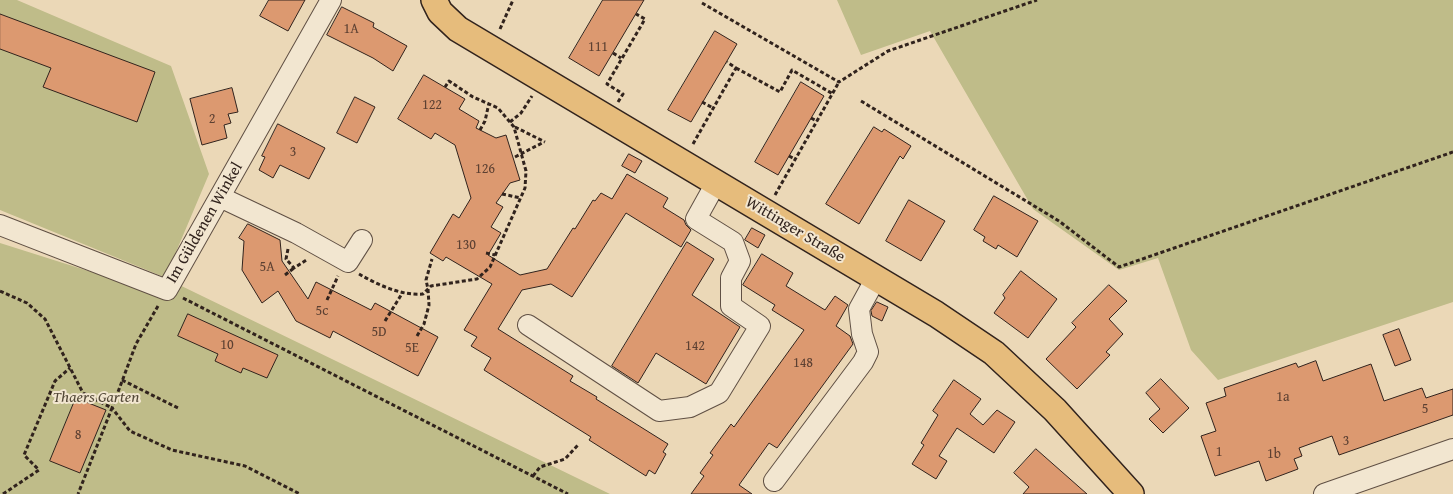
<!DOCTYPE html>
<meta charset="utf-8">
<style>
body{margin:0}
canvas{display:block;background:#ebd8b7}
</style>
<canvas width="1453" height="494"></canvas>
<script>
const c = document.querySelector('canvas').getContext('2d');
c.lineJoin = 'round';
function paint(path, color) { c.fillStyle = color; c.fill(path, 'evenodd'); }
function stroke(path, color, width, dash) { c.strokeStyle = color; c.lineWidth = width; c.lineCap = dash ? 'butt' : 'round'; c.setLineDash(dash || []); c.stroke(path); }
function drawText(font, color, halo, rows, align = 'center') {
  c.font = font + ' "Gentium Book Plus",serif'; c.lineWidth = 4; c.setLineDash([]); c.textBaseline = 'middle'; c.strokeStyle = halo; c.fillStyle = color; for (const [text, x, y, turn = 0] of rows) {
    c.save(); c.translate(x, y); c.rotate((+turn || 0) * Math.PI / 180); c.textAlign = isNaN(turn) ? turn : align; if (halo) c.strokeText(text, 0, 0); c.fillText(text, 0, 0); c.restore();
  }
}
paint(new Path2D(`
 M 0,0 L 17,0 L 171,66 L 209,174 L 165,278 L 610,494 L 0,494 L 0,243 L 139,287 L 164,277 L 0,210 Z
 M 837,0 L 1453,0 L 1453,302 L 1218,380 L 1191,350 L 1158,258 L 1119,270 L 1033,209 L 930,31 L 861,55 Z`), '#bfbc89');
const building = new Path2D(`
 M 269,0 L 305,0 L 288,31 L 260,16 Z
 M 603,0 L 644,0 L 599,76 L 569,58 Z
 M 342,7 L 374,23 L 373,27 L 407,46 L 393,71 L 373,58 L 327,35 Z
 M 0,14 L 155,72 L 137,122 L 43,87 L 51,68 L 0,49 Z
 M 715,31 L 737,44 L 691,122 L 668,110 Z
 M 424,75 L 465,99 L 459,109 L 479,121 L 476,128 L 496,138 L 506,135 L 520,180 L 510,183 L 496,203 L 503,207 L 491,227 L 501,233 L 488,255 L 520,275 L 547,269 L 573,228 L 575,229 L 593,200 L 595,201 L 601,193 L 612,199 L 627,174 L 668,198 L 663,207 L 684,220 L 686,225 L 691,230 L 681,247 L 626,213 L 572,297 L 551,284 L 522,290 L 498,329 L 573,376 L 570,381 L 597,397 L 596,399 L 668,444 L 663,452 L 666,454 L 655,474 L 649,470 L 646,476 L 589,440 L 591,437 L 484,370 L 491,358 L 471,346 L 477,337 L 464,330 L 492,284 L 446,257 L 443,261 L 430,253 L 453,214 L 459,218 L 471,198 L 455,145 L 435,133 L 431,139 L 398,119 Z
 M 801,82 L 824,96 L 778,175 L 755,162 Z
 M 232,88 L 238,112 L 228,114 L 231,123 L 224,125 L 227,138 L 202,145 L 190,99 Z
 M 355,97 L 375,107 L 357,143 L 337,133 Z
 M 278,124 L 325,148 L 309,179 L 280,165 L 273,178 L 259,170 L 265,157 L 262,156 Z
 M 874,127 L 882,132 L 884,129 L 911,146 L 903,159 L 900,156 L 859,224 L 826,204 Z
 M 629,154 L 642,161 L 635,173 L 622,166 Z
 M 994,196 L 1038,221 L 1017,257 L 998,245 L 996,249 L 983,241 L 985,237 L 974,230 Z
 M 909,200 L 945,221 L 921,261 L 886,241 Z
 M 248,224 L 280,240 L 282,261 L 308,299 L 316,282 L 371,310 L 375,303 L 438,337 L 418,376 L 333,331 L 330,338 L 296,321 L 278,291 L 262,303 L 242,270 L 244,241 L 239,238 Z
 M 752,228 L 765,235 L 758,248 L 745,240 Z
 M 687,242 L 714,259 L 692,295 L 740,327 L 706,384 L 656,353 L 638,383 L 612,366 Z
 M 762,254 L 793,273 L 786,286 L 825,310 L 835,296 L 848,305 L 836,326 L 850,336 L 853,344 L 777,448 L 769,443 L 739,485 L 752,494 L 691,494 L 704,476 L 700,473 L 713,455 L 710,453 L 731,424 L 734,427 L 804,330 L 772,310 L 775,305 L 743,285 Z
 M 1021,271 L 1057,299 L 1028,338 L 994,313 L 1005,298 L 1003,295 Z
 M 1109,285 L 1127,301 L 1109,319 L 1123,334 L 1106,352 L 1110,355 L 1077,389 L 1046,359 L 1076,327 L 1072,323 Z
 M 877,302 L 888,307 L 882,321 L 872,316 L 871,311 Z
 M 188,314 L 278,355 L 267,378 L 243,368 L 241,373 L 215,361 L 218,354 L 178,336 Z
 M 1399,329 L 1411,360 L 1395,366 L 1383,335 Z
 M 1316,361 L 1323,381 L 1371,364 L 1384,401 L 1422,388 L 1426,398 L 1453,389 L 1453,415 L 1339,455 L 1332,436 L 1299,448 L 1302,456 L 1294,459 L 1298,469 L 1266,481 L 1259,461 L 1215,476 L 1201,436 L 1216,431 L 1206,403 L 1226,396 L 1224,388 L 1296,363 L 1298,367 Z
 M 1161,379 L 1189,408 L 1163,433 L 1149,419 L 1160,409 L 1146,393 Z
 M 954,380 L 981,399 L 970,414 L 983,425 L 997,410 L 1015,422 L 994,453 L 957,428 L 939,456 L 947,461 L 936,479 L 912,464 L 924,445 L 921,443 L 938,415 L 933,411 Z
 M 76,398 L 106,410 L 80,473 L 50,461 Z
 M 1036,449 L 1087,494 L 1023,494 L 1029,487 L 1014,473 Z`);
paint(building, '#dc9970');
stroke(building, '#31231d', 1);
const minor = new Path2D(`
 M 220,197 L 296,233 L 348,262 L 362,240
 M 0,225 L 167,290 L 331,0
 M 528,325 L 659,411 L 690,407 L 719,393 L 760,326 L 731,306 L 731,278 L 740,261 L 733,242 L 696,219 L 716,183
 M 774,481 L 863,362 L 868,352 L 862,334 L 859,309 L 876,278
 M 1324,494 L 1453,449`);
const major = new Path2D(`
 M 434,0 L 440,12 L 458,29 L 936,314 L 994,353 L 1055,410 L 1131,494`);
stroke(minor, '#605044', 22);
stroke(major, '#31231d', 28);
stroke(new Path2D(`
 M 702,3 L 839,82 L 888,51 L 1037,0
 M 500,29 L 513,0
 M 613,53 L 621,58
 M 736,68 L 780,92 L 792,70 L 833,94
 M 861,101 L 1059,221 L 1119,267 L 1453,152
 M 618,102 L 623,94 L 607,84 L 645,19 L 636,14
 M 702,102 L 713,108
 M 811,118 L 817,121
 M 510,122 L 521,113 L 532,96
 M 515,127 L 545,142
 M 480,130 L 485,121 L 489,103
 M 693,144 L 736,68 L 727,62
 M 789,156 L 795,159
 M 515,157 L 544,142
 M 502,194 L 521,198
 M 775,195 L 839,82
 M 288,249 L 286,259 L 294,268 L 308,259
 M 486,253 L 495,255
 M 359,274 C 378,285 402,296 423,294 L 431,286 L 477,279 L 490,267 L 525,188 L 526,171 L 514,127 L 498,108 L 473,97 L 449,81 L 445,87
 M 285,275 L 294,268
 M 0,291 L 27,303 L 45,319 L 83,393 L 112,408 L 78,494
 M 183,298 L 568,494
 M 327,300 L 338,276
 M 158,306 L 136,344 L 112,408 L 130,431 L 172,450 L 245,466 L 300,494
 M 385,321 L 403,292
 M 417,336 L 424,324 L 429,305 L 428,289 L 426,280 L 432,259
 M 122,380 L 178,408
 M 533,476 L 540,467 L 565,459 L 578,445
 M 3,494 L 39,470 L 24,455 L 55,381 L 70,368`), '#31231d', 3, [4, 2.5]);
stroke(minor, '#f2e6d0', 20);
stroke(major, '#e6bc7c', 25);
drawText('14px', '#5c4032', null, [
 ["1A",351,29],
 ["111",598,47],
 ["122",432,105],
 ["2",212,119],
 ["3",293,152],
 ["126",485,169],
 ["130",466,245],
 ["5A",267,267],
 ["5c",322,311],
 ["5D",379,332],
 ["10",227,345],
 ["142",695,346],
 ["5E",412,348],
 ["148",803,363],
 ["1a",1283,397],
 ["5",1425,409],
 ["8",78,435],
 ["3",1346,441],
 ["1",1219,452],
 ["1b",1274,454]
]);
drawText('16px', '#31231d', '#f2e6d0', [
 ["Im Güldenen Winkel",205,223,-60],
 ["Wittinger Straße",795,230,31]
]);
drawText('italic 16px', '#544938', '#f2e6d0', [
 ["Thaers Garten",96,398]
]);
</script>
